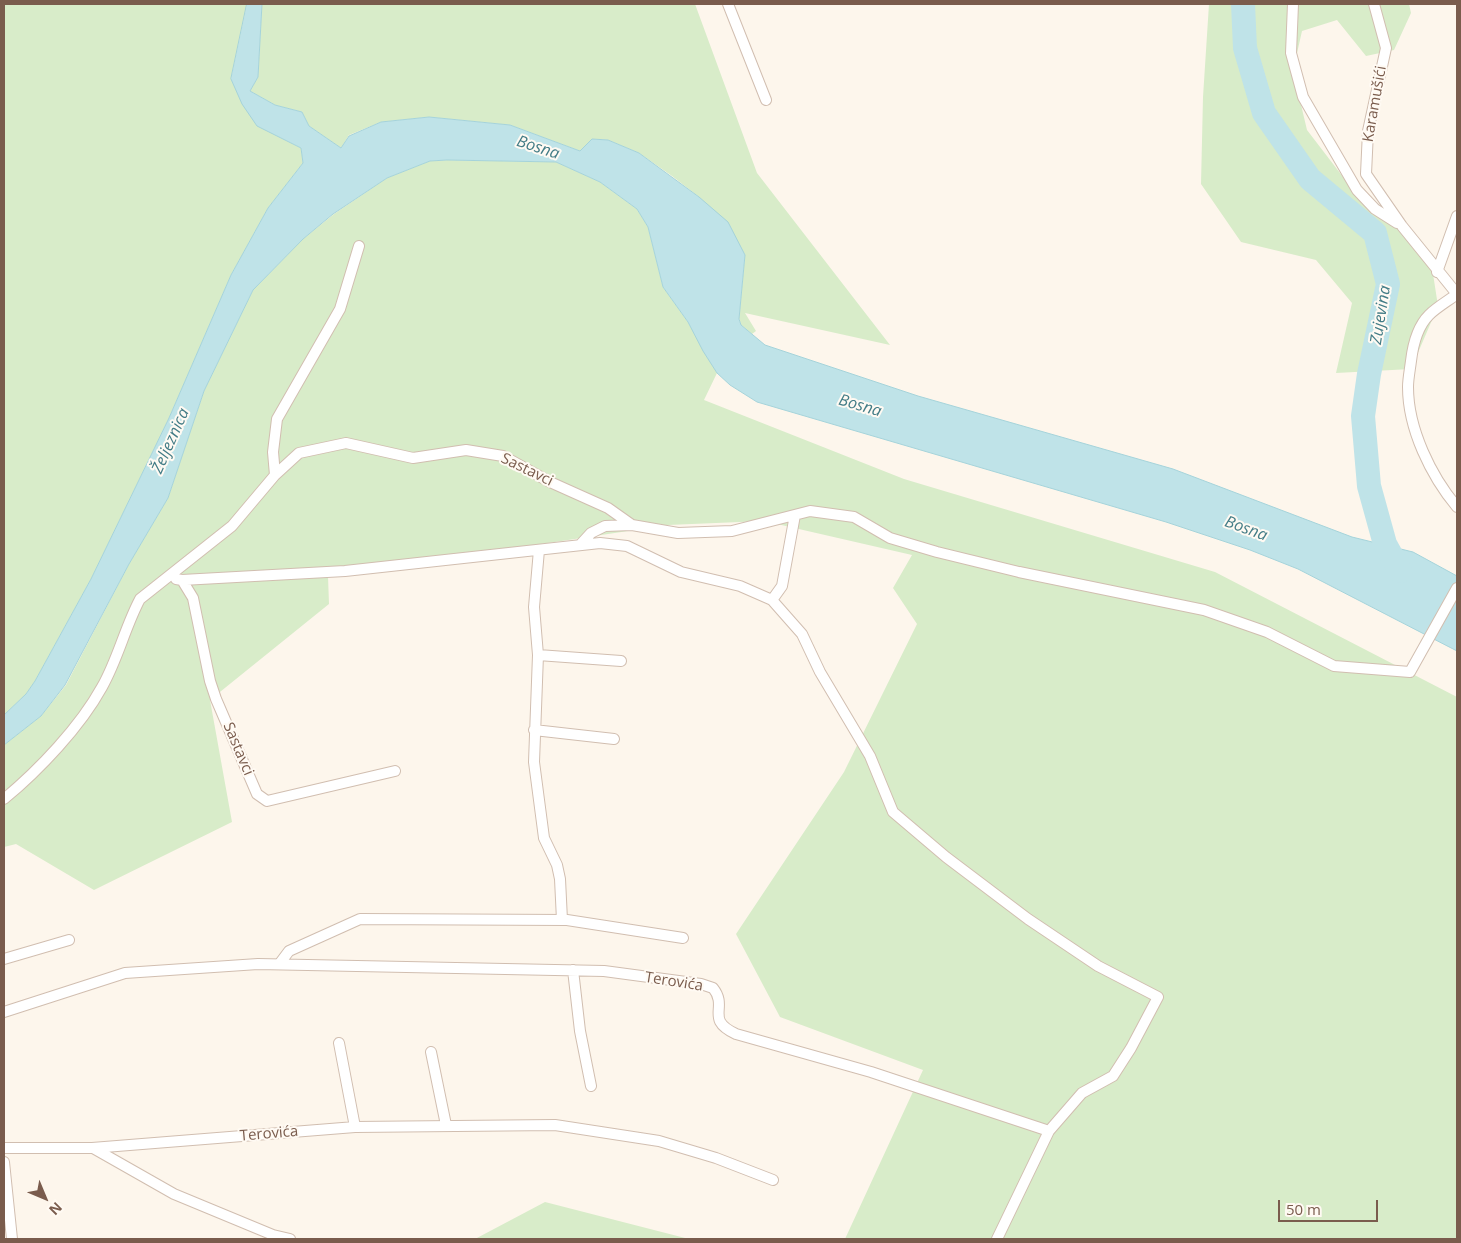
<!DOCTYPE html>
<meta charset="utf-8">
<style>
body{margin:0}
#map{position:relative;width:1461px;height:1243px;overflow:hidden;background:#fdf6ec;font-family:"Open Sans",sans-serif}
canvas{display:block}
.frame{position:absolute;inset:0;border:5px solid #7a5c4d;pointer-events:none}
.north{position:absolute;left:20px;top:1173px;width:50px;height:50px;-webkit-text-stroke:4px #fffaf3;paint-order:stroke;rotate:135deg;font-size:14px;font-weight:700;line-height:20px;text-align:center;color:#7a5c4d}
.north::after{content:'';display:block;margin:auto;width:18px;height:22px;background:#7a5c4d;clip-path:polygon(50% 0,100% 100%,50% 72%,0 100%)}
.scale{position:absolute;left:1278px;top:1200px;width:100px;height:22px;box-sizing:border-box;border:2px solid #7a5c4d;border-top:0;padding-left:6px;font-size:15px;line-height:18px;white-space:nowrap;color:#7a5c4d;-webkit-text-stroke:4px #fffaf3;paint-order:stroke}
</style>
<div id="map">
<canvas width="1461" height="1243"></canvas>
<div class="frame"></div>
<div class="north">N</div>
<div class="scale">50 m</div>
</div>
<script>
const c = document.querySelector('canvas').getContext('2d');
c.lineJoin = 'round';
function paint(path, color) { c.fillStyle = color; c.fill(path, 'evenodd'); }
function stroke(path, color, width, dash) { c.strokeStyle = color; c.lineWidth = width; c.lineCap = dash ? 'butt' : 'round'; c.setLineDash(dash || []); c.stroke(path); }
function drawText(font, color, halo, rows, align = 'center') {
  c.font = font + ' "Open Sans",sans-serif'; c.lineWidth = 4; c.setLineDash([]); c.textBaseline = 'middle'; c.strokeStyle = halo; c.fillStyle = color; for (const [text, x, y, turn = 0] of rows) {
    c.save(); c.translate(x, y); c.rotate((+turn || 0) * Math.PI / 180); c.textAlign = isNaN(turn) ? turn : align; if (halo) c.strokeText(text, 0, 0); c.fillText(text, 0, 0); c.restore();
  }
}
paint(new Path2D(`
 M 4,4 L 247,4 L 231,79 L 257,125 L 301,148 L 303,163 L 268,208 L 231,275 L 169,418 L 91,579 L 35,681 L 26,694 L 4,715 Z
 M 262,4 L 695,4 L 757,173 L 890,345 L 745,313 L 756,331 L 752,334 L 741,325 L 739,318 L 745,255 L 699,197 L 672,176 L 639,153 L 608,140 L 592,139 L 580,151 L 510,125 L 429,117 L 381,122 L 349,135 L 341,148 L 309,126 L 302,112 L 275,105 L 250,91 L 258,77 Z
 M 1209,4 L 1409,4 L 1411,13 L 1394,50 L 1366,56 L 1337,20 L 1302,31 L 1293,71 L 1307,130 L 1353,190 L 1401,217 L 1431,261 L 1438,306 L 1411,369 L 1336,373 L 1352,303 L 1316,260 L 1241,242 L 1201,184 L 1203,97 Z
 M 447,160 L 556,162 L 600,182 L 637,209 L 648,227 L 663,287 L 688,322 L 717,373 L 704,400 L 904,479 L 1215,572 L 1457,697 L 1457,1239 L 845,1239 L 923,1070 L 780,1017 L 736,934 L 844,772 L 917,624 L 893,588 L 912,555 L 764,521 L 668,525 L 328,576 L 329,604 L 210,700 L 232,822 L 94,890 L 16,844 L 4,847 L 4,745 L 41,716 L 66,685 L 129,564 L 168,498 L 204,391 L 253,290 L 303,239 L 334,214 L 387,178 L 430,161 Z
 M 545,1202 L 689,1239 L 475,1239 Z`), '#d8ecc9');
const water = new Path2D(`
 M 247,4 L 262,4 L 258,77 L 250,91 L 275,105 L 302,112 L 309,126 L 341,148 L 349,136 L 381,122 L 429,117 L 510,125 L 580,151 L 592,139 L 608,140 L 639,153 L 699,197 L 728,222 L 745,255 L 739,319 L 741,325 L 765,345 L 918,396 L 1173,469 L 1352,537 L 1413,552 L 1457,576 L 1457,651 L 1298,569 L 1250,550 L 1166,522 L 757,402 L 730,385 L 717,373 L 703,351 L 688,322 L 663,287 L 648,227 L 637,209 L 600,182 L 556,162 L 447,160 L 430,161 L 387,178 L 333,214 L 303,239 L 253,290 L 204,391 L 168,498 L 129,564 L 65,685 L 41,716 L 4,745 L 4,715 L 26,694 L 35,681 L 91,579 L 169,418 L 231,275 L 268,208 L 303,163 L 301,148 L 257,126 L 242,104 L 231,79 Z`);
paint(water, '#bfe3e8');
stroke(water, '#a5d3da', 1);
stroke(new Path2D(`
 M 1243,4 L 1245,48 L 1264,113 L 1310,179 L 1375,233 L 1388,284 L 1369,374 L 1363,416 L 1369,486 L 1385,544 L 1400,571`), '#bfe3e8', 24);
const street = new Path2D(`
 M 728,4 L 766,100
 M 1293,4 L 1291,53 L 1303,97 L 1357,190 L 1375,209 L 1397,223
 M 1374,4 L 1386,48 L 1368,131 L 1366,174 L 1402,226 L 1457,294
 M 1437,272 L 1457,216
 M 1457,294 C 1448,301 1437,307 1429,315 C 1417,327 1413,344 1411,361 C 1410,369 1408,379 1408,387 C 1408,429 1431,476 1457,507
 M 275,475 L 273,452 L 277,419 L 340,309 L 359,246
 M 580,545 L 591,533 L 605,526 L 632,525 L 678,533 L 732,531 L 810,511 L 854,517 L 890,538 L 937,552 L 1019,572 L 1204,610 L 1267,632 L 1334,666 L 1410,672 L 1457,588
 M 539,550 L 534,607 L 538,655 L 534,762 L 544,838 L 557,865 L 560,879 L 562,920
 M 176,579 L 182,580 L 193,598 L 210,681 L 216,699 L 257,794 L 267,801 L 395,771
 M 182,580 L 345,571 L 600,543 L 627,546 L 681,572 L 740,586 L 772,600 L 802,634 L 820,672 L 870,756 L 893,812 L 946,857 L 1028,919 L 1098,966 L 1158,997 L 1131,1048 L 1113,1076 L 1082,1093 L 1049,1131 L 997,1239
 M 772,600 L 782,586 L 795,515
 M 538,655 L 621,661
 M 534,730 L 614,739
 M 4,799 C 39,770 80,727 102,687 C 118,659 125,627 140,599 L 232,526 L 275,475 L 299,453 L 346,443 L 413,458 L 466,450 L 503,456 L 550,482 L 608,508 L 632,525
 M 4,959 L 69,940
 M 280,963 L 289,951 L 360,919 L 567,920 L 683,938
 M 573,970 L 580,1031 L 591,1086
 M 4,1012 L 125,973 L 258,964 L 604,971 L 701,984 L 713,988 C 729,1008 704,1019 736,1034 L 871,1072 L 1049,1131
 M 339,1043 L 355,1127
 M 431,1052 L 446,1125
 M 4,1148 L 92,1148 L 355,1127 L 555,1125 L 659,1141 L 716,1158 L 773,1180
 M 93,1148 L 174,1194 L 273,1235 L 290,1239
 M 4,1162 L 12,1239`);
stroke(street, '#d1beb0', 12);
stroke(street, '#fff', 10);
drawText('15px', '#7a5c4d', '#fffaf3', [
 ["Karamušići",1375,104,-80],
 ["Sastavci",527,470,26],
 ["Sastavci",238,749,67],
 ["Terovića",674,982,9],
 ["Terovića",269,1134,-5]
]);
drawText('italic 16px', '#437c86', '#fffaf3', [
 ["Bosna",538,148,18],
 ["Zujevina",1381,315,-81],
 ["Bosna",860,406,16],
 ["Željeznica",171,441,-66],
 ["Bosna",1246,529,20]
]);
</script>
